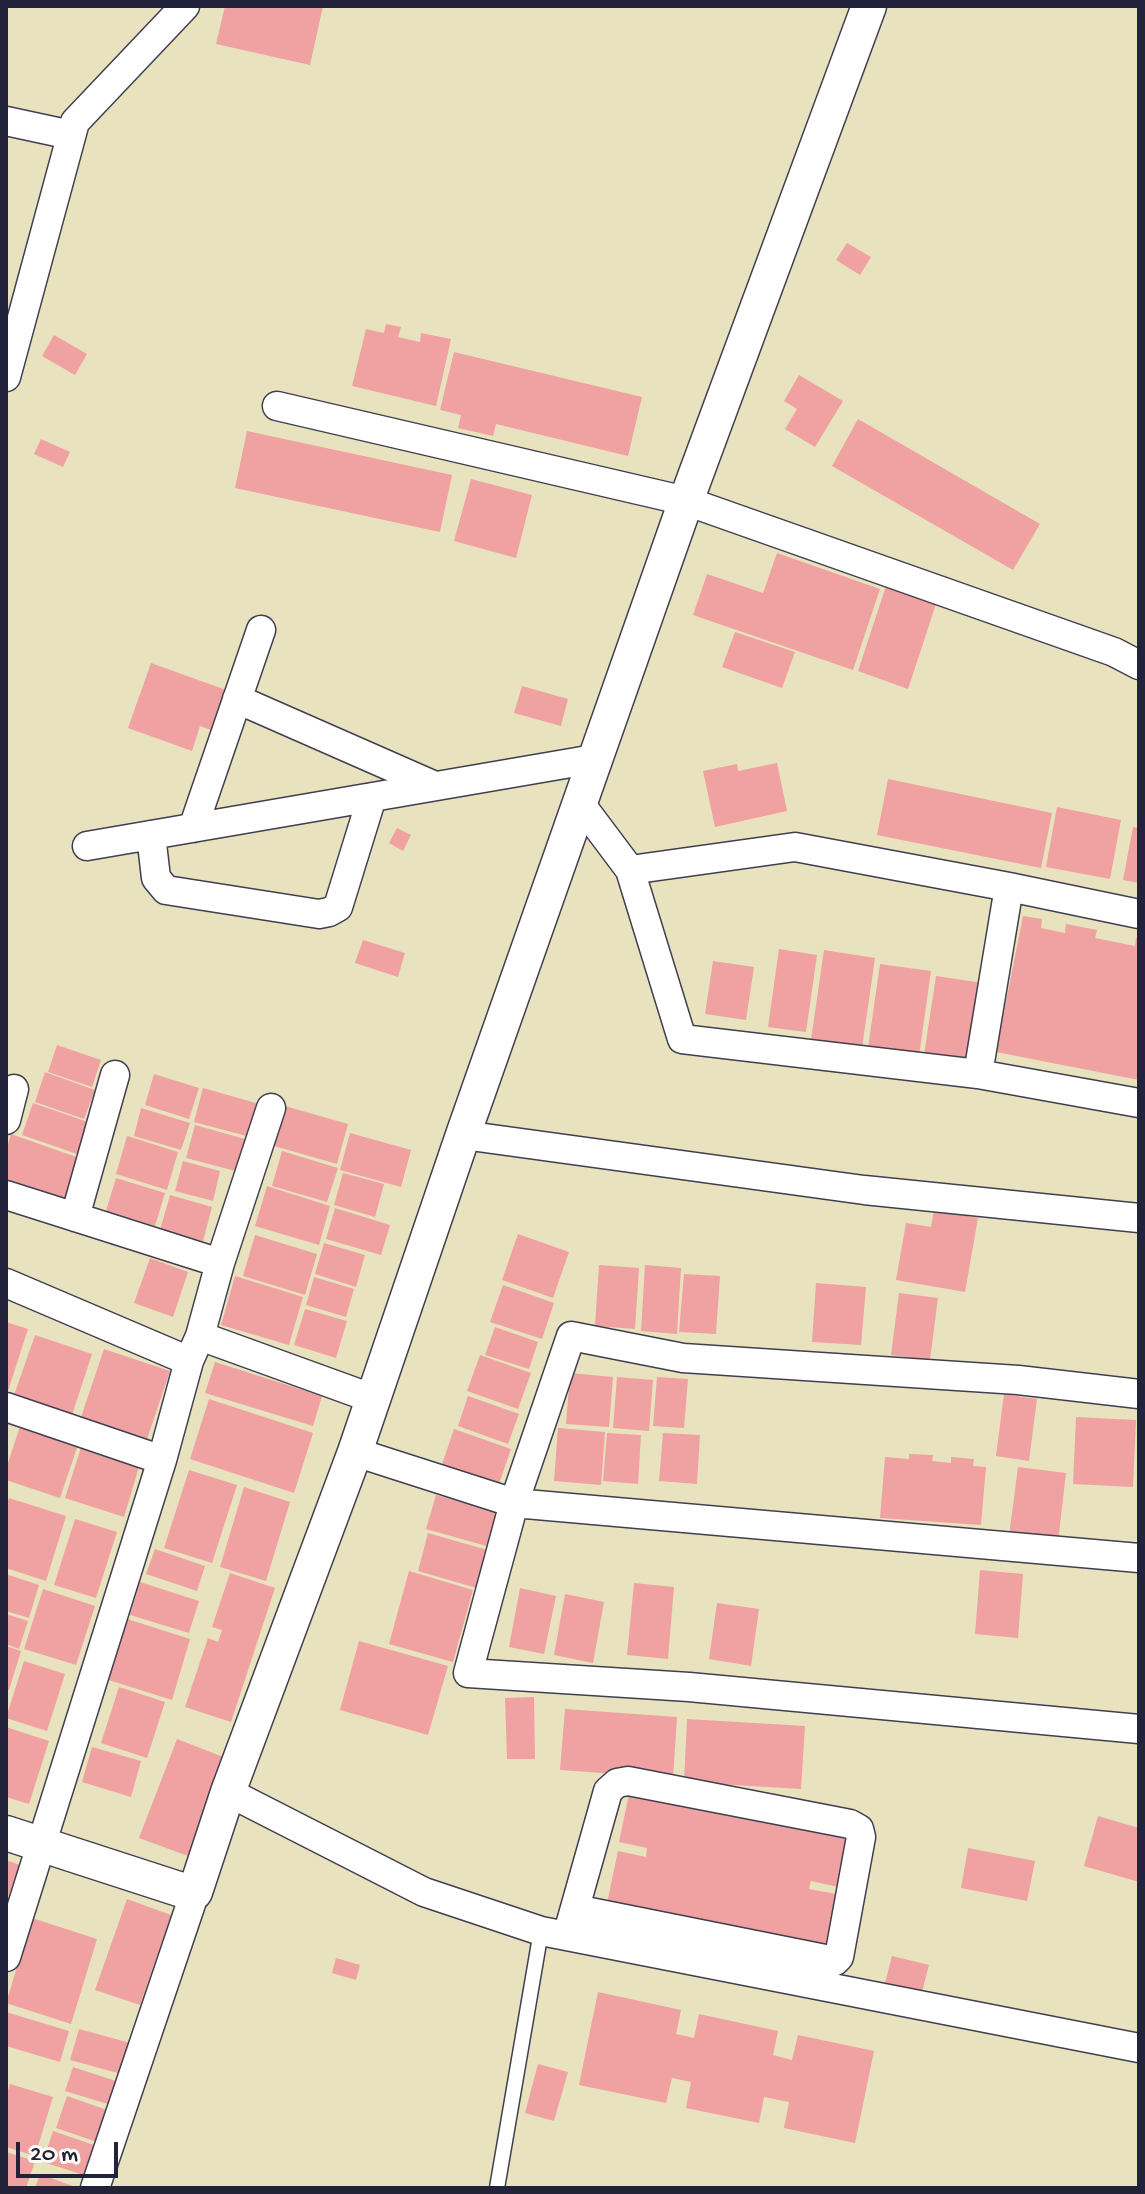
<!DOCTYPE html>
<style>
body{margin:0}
#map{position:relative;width:1145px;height:2194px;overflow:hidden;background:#e9e2bf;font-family:"Gochi Hand",sans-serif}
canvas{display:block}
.frame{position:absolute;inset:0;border:8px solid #22223b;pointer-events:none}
.scale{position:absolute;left:16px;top:2142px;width:102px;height:36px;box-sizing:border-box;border:4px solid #22223b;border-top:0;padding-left:10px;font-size:24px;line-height:28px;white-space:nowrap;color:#22223b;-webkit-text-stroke:6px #fdfcf7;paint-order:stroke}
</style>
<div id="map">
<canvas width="1145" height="2194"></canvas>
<div class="frame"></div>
<div class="scale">20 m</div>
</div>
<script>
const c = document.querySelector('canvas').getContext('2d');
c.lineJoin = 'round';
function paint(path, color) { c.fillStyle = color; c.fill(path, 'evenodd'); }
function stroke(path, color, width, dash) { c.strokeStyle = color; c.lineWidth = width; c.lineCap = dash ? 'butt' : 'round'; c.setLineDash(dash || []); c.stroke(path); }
paint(new Path2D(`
 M 225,6 L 323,6 L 310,65 L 216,44 Z
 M 847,243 L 871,257 L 860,275 L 836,260 Z
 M 386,324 L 401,327 L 398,337 L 420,342 L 421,333 L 451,339 L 436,406 L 352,386 L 366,329 L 384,333 Z
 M 54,335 L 87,354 L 75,375 L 42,356 Z
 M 454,352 L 642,397 L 628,456 L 496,424 L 493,436 L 458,428 L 461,415 L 440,410 Z
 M 799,375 L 843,401 L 815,447 L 785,429 L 797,409 L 784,401 Z
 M 858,419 L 1040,524 L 1013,570 L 832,466 Z
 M 247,431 L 452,475 L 440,532 L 235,488 Z
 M 41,439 L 70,452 L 63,467 L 34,454 Z
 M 471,479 L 532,495 L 516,558 L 454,541 Z
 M 777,553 L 880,589 L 853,670 L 693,615 L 707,574 L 763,593 Z
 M 886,586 L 936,604 L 908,689 L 858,671 Z
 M 735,632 L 795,652 L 782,688 L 722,667 Z
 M 151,663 L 226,690 L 211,730 L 200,726 L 192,751 L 128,728 Z
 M 522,686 L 568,699 L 561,726 L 514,713 Z
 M 777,763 L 787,811 L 715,827 L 703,771 L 737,764 L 738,771 Z
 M 888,779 L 1052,813 L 1041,868 L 877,835 Z
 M 1057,807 L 1121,820 L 1110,879 L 1046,867 Z
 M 1133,827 L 1139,828 L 1139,883 L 1123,880 Z
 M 397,828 L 411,835 L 403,851 L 389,843 Z
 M 1023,916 L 1042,919 L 1041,928 L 1065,933 L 1066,924 L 1097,930 L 1095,938 L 1135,946 L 1136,938 L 1139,939 L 1139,1080 L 996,1052 Z
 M 363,940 L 405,953 L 398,977 L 355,963 Z
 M 779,949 L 817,955 L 806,1032 L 768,1027 Z
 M 824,950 L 875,958 L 862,1048 L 811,1040 Z
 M 713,961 L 754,967 L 746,1020 L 705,1014 Z
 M 880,964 L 931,971 L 919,1056 L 868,1048 Z
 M 936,976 L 983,983 L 972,1062 L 924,1055 Z
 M 57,1045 L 101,1060 L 92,1087 L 48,1072 Z
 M 45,1072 L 95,1090 L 84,1119 L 35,1102 Z
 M 154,1074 L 199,1088 L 189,1119 L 145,1105 Z
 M 203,1088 L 263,1105 L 254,1138 L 194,1122 Z
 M 33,1103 L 88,1122 L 77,1154 L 22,1135 Z
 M 285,1106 L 348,1124 L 337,1164 L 274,1146 Z
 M 141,1108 L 190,1123 L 181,1150 L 134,1136 Z
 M 195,1125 L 252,1141 L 243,1173 L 186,1158 Z
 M 350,1133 L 411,1150 L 401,1187 L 340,1170 Z
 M 11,1134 L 85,1160 L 71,1201 L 6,1179 L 6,1151 Z
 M 127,1136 L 178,1152 L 167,1190 L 116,1174 Z
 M 282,1151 L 338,1168 L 327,1202 L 272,1186 Z
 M 183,1161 L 220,1171 L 213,1201 L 175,1191 Z
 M 343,1173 L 384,1184 L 375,1217 L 334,1205 Z
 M 116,1178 L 165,1193 L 155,1226 L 106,1211 Z
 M 267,1186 L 330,1206 L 319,1245 L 255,1226 Z
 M 170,1195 L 212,1207 L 203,1241 L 160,1230 Z
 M 335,1208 L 390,1225 L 381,1255 L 326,1239 Z
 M 934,1210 L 978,1218 L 965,1292 L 896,1280 L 906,1223 L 931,1227 Z
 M 518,1234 L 569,1252 L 553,1298 L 502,1280 Z
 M 255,1235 L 317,1254 L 305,1295 L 243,1276 Z
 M 324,1243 L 365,1255 L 356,1287 L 315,1274 Z
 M 150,1258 L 188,1272 L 173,1317 L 134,1303 Z
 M 599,1265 L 639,1268 L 635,1329 L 595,1326 Z
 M 645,1265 L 681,1268 L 677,1334 L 641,1331 Z
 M 684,1274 L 720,1276 L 716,1334 L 679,1332 Z
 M 235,1276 L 303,1297 L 289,1345 L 221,1325 Z
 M 314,1277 L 354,1289 L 346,1317 L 306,1305 Z
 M 816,1283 L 866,1287 L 861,1345 L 812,1342 Z
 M 503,1285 L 554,1303 L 542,1339 L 490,1322 Z
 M 899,1293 L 938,1298 L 930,1360 L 891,1355 Z
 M 305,1309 L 347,1321 L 336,1358 L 294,1345 Z
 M 6,1322 L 28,1329 L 7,1394 L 6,1394 Z
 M 495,1327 L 538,1342 L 529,1369 L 485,1355 Z
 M 35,1335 L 92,1354 L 71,1418 L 13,1398 Z
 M 104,1349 L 170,1371 L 145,1445 L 79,1423 Z
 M 480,1355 L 531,1373 L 518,1409 L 467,1391 Z
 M 215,1362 L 322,1396 L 313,1426 L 205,1393 Z
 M 570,1373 L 613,1377 L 609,1427 L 566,1424 Z
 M 617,1377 L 653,1380 L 649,1431 L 613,1428 Z
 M 657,1377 L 688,1379 L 684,1428 L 653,1426 Z
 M 1004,1394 L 1037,1399 L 1029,1461 L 996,1456 Z
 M 468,1396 L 519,1414 L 508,1444 L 458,1426 Z
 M 209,1399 L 313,1433 L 294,1493 L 190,1459 Z
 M 1076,1417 L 1136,1420 L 1133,1487 L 1073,1484 Z
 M 22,1420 L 80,1439 L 60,1498 L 6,1480 L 6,1469 Z
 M 558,1428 L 605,1432 L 601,1485 L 554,1481 Z
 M 454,1429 L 511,1449 L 498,1487 L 441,1467 Z
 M 607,1433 L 641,1435 L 638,1484 L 603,1481 Z
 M 663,1433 L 700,1435 L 697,1484 L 659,1481 Z
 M 84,1438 L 142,1457 L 124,1517 L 65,1498 Z
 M 909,1454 L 933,1455 L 932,1461 L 951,1463 L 951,1457 L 974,1459 L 973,1466 L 986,1467 L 981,1525 L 880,1518 L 885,1457 L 909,1459 Z
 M 1018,1467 L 1066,1473 L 1058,1542 L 1009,1536 Z
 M 189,1470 L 237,1485 L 212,1563 L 164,1548 Z
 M 244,1487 L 290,1502 L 266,1581 L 220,1567 Z
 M 436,1495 L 500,1513 L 490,1547 L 426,1529 Z
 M 9,1498 L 66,1516 L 46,1581 L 6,1568 L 6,1507 Z
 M 75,1519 L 117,1532 L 96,1598 L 54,1585 Z
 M 428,1533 L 491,1551 L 480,1589 L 418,1571 Z
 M 155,1549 L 205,1566 L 197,1591 L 146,1574 Z
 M 980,1570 L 1023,1574 L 1018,1638 L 975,1634 Z
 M 409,1571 L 473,1590 L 453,1662 L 389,1644 Z
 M 230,1573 L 275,1588 L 231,1722 L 185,1707 L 208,1638 L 218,1642 L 222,1630 L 212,1627 Z
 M 6,1574 L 39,1585 L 29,1618 L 6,1611 Z
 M 140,1582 L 199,1601 L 189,1633 L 130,1615 Z
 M 634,1583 L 674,1587 L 668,1659 L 627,1655 Z
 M 520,1588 L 556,1596 L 544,1654 L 509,1647 Z
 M 43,1589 L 95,1606 L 76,1665 L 24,1649 Z
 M 565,1594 L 604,1602 L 593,1663 L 554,1655 Z
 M 717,1603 L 759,1609 L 751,1666 L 709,1659 Z
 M 6,1614 L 28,1621 L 19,1649 L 6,1644 Z
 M 121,1617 L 190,1639 L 172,1700 L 102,1678 Z
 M 359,1641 L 448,1666 L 428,1735 L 340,1710 Z
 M 6,1646 L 21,1651 L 9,1690 L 6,1689 Z
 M 24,1661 L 65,1674 L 47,1731 L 6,1718 Z
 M 119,1687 L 165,1702 L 147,1758 L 101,1743 Z
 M 534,1697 L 535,1759 L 507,1759 L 505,1698 Z
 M 565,1709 L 677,1717 L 673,1778 L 560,1770 Z
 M 687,1719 L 805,1726 L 801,1789 L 684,1782 Z
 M 6,1727 L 49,1741 L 29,1804 L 6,1797 Z
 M 177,1739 L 226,1758 L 188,1856 L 139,1838 Z
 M 92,1747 L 141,1761 L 131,1797 L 82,1782 Z
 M 630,1789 L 849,1834 L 838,1887 L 811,1881 L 809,1889 L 836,1894 L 825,1948 L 607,1903 L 618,1851 L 646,1857 L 647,1848 L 619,1842 Z
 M 1098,1816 L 1139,1828 L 1139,1882 L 1084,1866 Z
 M 968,1848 L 1035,1861 L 1027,1901 L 961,1888 Z
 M 6,1860 L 20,1865 L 6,1902 Z
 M 127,1899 L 171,1915 L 140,2005 L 95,1990 Z
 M 32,1918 L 97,1939 L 71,2024 L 6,2003 Z
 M 892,1956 L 929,1965 L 922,1992 L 885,1983 Z
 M 336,1958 L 360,1965 L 356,1980 L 332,1973 Z
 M 598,1992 L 681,2010 L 676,2034 L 694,2038 L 699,2014 L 778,2031 L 773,2055 L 792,2060 L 798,2035 L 874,2051 L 855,2143 L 784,2128 L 789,2102 L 764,2097 L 759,2123 L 686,2108 L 691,2082 L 672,2078 L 666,2103 L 579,2085 Z
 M 6,2012 L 69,2031 L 60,2062 L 6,2046 Z
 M 79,2029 L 134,2044 L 125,2075 L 70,2060 Z
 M 538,2064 L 568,2072 L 554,2121 L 525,2113 Z
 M 73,2067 L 128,2085 L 121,2108 L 65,2091 Z
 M 10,2084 L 53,2097 L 35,2156 L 6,2147 L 6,2097 Z
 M 67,2096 L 110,2111 L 100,2143 L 56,2128 Z
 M 53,2131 L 94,2145 L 84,2175 L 43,2162 Z
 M 6,2152 L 35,2161 L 26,2188 L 6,2188 Z
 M 40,2174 L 78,2188 L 35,2188 Z`), '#efa2a1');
const service = new Path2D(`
 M 497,2188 L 541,1931`);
const minor = new Path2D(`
 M 6,121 L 71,135
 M 6,377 L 75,122 L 185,6
 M 277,406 L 686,501 L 1114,652 L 1139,665
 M 237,699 L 435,786
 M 579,802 L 630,870 L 795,847 L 1009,887 L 1139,914
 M 193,828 L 261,630
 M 151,835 L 156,878 L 166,890 L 319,914 L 329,912 L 338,907 L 372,797
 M 87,846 L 594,759
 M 630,870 L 682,1039 L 978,1074 L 1139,1103
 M 978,1074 L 1009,887
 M 6,1120 L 14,1089
 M 463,1135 L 864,1190 L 1139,1218
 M 6,1195 L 220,1263
 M 75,1217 L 115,1075
 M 6,1283 L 189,1361
 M 200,1336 L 374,1399
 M 1139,1394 L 1018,1380 L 683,1358 L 571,1336 L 514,1503 L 468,1673 L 689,1687 L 1139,1729
 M 6,1407 L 162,1460
 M 355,1452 L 514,1503 L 1139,1558
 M 228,1792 L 424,1892 L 541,1931 L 1139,2048
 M 567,1936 L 608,1791 L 617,1783 L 628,1781 L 850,1824 L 859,1829 L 861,1837 L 839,1957 L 835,1961 L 575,1909
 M 6,1957 L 162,1460 L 189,1361 L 200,1336 L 220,1263 L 271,1108
 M 95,2188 L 195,1892`);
const tertiary = new Path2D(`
 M 6,1833 L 191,1893 L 195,1892 L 228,1792 L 355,1452 L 463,1135 L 686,501 L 869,6`);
stroke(service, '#403f4f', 17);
stroke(minor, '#403f4f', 31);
stroke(tertiary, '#403f4f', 37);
stroke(service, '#fff', 14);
stroke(minor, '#fff', 28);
stroke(tertiary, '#fff', 34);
</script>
